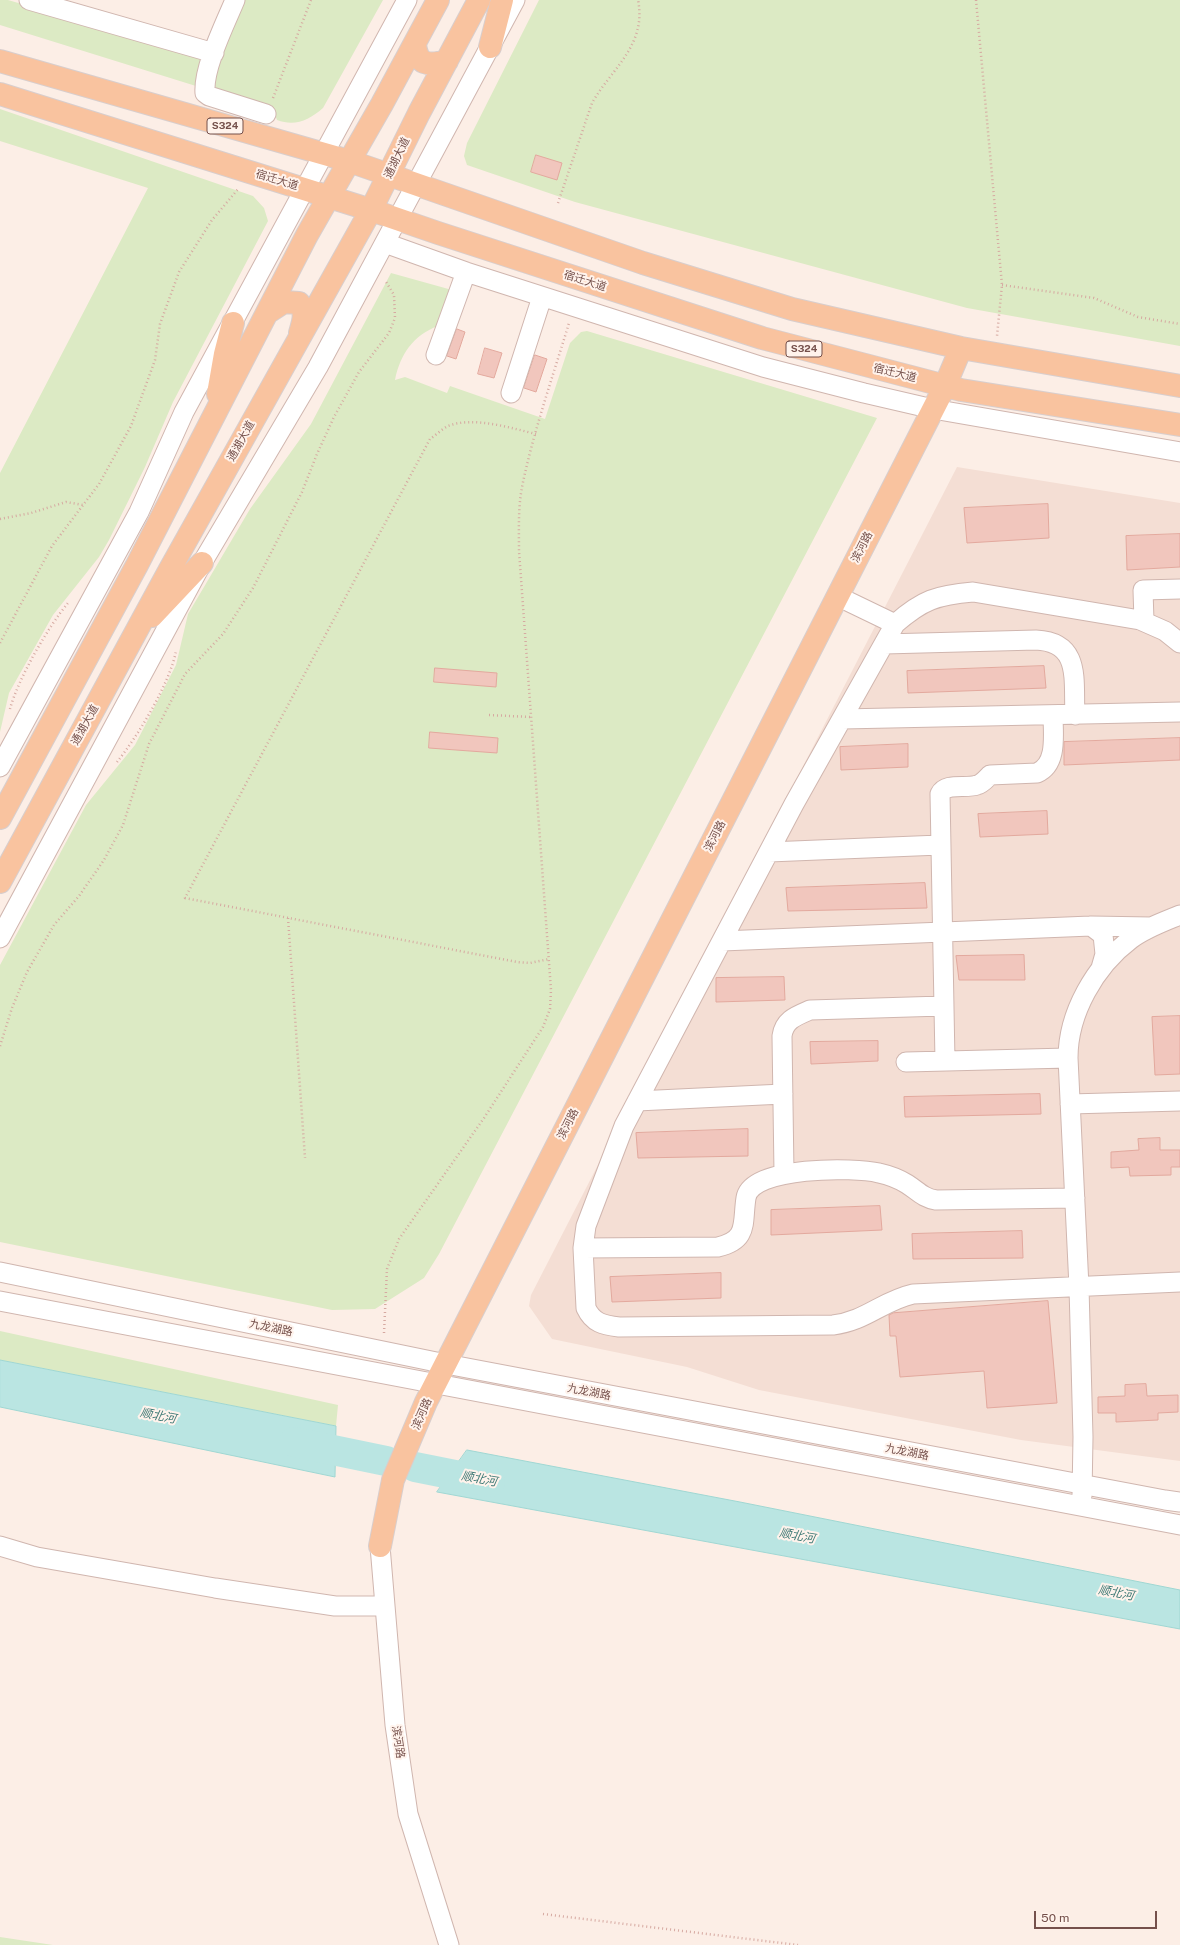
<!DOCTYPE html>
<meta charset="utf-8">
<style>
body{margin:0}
#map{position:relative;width:1180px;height:1945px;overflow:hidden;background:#fceee6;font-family:"Public Sans",sans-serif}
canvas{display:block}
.scale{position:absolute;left:1034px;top:1911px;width:123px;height:18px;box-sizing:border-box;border:2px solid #75504b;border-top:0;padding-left:5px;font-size:12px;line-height:14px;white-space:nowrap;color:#75504b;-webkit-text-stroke:3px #fff3ec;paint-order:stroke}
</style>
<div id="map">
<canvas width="1180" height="1945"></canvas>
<div class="scale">50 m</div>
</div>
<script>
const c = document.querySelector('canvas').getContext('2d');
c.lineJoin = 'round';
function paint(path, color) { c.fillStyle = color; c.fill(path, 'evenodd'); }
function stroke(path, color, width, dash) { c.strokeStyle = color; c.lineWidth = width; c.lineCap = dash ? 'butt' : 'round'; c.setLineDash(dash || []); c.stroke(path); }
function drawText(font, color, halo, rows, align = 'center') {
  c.font = font + ' "Public Sans","Noto Sans SC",sans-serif'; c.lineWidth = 4; c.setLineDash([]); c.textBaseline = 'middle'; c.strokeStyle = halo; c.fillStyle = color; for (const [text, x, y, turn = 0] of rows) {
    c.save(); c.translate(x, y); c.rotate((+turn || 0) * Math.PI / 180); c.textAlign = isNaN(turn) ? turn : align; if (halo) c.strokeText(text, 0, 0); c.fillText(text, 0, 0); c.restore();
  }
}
paint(new Path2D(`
 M 957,467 L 1180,503 L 1180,1461 L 1021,1440 L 759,1390 L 687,1367 L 552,1339 L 529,1306 L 531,1295 Z`), '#f4ded4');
paint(new Path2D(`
 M 0,0 L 8,0 L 220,62 L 241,0 L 383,0 L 323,108 C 309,120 295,127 277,120 L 273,110 L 0,25 Z
 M 539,0 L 1180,0 L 1180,346 L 967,308 L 575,202 L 467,165 L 464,156 L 467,143 Z
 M 0,109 L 253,196 L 264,208 L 268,221 L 173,402 L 145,467 L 109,540 L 99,557 L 53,615 L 9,693 L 0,732 L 0,473 L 148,188 L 0,141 Z
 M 391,273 L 452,290 L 438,326 C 413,335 400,355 395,380 L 405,377 L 447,393 L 450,386 L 545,419 L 570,343 L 581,332 L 587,331 L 877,418 L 439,1254 L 424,1278 L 375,1309 L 332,1310 L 0,1242 L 0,965 L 86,805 L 135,745 L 176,665 L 188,614 L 250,509 L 311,424 Z
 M 0,1331 L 338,1405 L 336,1426 L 0,1360 Z
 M 0,1937 L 53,1945 L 0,1945 Z`), '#dceac4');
const water = new Path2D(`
 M 0,1360 L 336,1426 L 335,1477 L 0,1407 Z
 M 467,1450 L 740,1502 L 1180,1590 L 1180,1629 L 437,1492 Z`);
paint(water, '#bae5e2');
stroke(water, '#a0d7d3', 1);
stroke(new Path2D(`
 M 294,1442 L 386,1461
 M 415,1467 L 490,1482`), '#bae5e2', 30);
const building = new Path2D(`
 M 536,155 L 562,163 L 557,180 L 531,172 Z
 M 457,329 L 465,332 L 456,359 L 447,356 Z
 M 485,348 L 502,353 L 494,378 L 478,374 Z
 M 535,355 L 547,359 L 536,392 L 524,388 Z
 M 1048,504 L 1049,538 L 967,543 L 964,508 Z
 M 1180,534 L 1180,567 L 1127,570 L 1126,536 Z
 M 1044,666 L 1046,688 L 908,693 L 907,671 Z
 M 435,668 L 497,673 L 496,687 L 434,682 Z
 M 430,732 L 498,738 L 497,753 L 429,748 Z
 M 1180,738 L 1180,760 L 1064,765 L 1064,742 Z
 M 908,744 L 908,767 L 841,770 L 840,747 Z
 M 1047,811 L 1048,834 L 980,837 L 978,814 Z
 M 925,883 L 927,908 L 788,911 L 786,888 Z
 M 1024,955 L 1025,980 L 959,980 L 956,956 Z
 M 784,977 L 785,1000 L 716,1002 L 716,978 Z
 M 1180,1016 L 1180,1074 L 1155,1075 L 1152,1017 Z
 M 878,1041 L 878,1061 L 811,1064 L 810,1042 Z
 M 1040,1094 L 1041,1114 L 905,1117 L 904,1097 Z
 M 748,1129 L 748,1156 L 638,1158 L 636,1133 Z
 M 1160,1138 L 1160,1150 L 1180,1150 L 1180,1167 L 1171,1167 L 1171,1175 L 1130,1176 L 1129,1167 L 1111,1168 L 1111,1152 L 1139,1150 L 1138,1139 Z
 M 880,1206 L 882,1230 L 771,1235 L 771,1210 Z
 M 1022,1231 L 1023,1258 L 913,1259 L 912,1234 Z
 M 721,1273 L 721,1298 L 612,1302 L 610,1277 Z
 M 1048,1301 L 1057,1403 L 987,1408 L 984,1371 L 900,1377 L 896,1336 L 890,1336 L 889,1315 L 893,1313 Z
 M 1146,1384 L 1147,1396 L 1178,1395 L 1178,1412 L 1158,1413 L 1158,1420 L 1116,1422 L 1116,1413 L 1098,1413 L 1098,1397 L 1125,1396 L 1125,1385 Z`);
paint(building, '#f1c6bd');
stroke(building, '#e3a99e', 1);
const minor = new Path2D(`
 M 29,0 L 214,53
 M 235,0 C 225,24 203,68 205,93 L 209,96 L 266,114
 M 385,243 L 466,272 L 763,367 L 864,393 L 933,409 L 1180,452
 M 436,355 L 466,272
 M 511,393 L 542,297
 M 837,596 L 895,624
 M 1144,621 L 1143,590 L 1180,589
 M 1180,643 L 1165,631 L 1140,620 L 973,592 C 937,595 922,600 895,624 L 794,804 L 624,1126 L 586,1226 L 583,1248 L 586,1308 C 593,1323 603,1325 619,1327 L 833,1325 C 866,1321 882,1301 913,1294 L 1180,1282
 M 884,644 L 1036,640 C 1082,642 1073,681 1075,715
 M 842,719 L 1180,712
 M 0,767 L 139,512 L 184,412 L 407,0
 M 769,852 L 940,845
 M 1091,926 L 1103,935 L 1105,954 L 1101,968
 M 0,938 L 202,563 L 318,367 L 515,0
 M 722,941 L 1091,926 L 1151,927
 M 945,1061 L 940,794 C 946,782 966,789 977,785 C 982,784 986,779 990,775 L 1037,773 C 1058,764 1053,734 1053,715
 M 906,1062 L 1068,1058
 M 637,1101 L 783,1094
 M 1070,1104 L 1180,1101
 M 784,1173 L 782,1036 C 784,1020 796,1016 810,1010 L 943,1006
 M 583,1248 L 718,1247 C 749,1240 742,1223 746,1198 C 751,1166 855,1167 879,1173 C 888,1175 899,1179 907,1184 C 918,1191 923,1198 936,1200 L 1075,1198
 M 0,1272 L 446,1364 L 1165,1500 L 1180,1502
 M 0,1301 L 1180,1525
 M 1082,1496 L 1083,1437 L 1079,1287 L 1068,1058 C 1068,1013 1095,966 1131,939 C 1146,928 1163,922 1180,915
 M 0,1546 L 37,1557 L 215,1588 L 335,1606 L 385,1606
 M 380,1546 L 395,1725 L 408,1814 L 449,1945`);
const major = new Path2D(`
 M 415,44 C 417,65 428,66 447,61
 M 490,47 L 502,0
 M 0,61 L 349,161 L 643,263 L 792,309 L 961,348 L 1180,386
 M 0,94 L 371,210 L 438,233 L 762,338 L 961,390 L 1180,425
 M 267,313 L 284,302 L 299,303 C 307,313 303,322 300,333
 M 218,394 L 225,354 L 233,323
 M 152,616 L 202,563
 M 0,818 L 137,565 L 307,235 L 382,104 L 438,0
 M 0,882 L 169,571 L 371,210 L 419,113 L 479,0
 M 380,1546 L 393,1480 L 426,1402 L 945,386 L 961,348`);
stroke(minor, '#d0b6af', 21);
stroke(major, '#d8cecd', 24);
stroke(new Path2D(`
 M 976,0 L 1002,285 L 997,336
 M 273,98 L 311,0
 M 558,203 L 592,103 C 612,68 647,45 638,0
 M 1002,285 L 1094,298 L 1138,317 L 1180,324
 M 536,434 C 511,428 473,416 448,426 C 442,429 436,435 430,439 L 185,898 L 517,962 L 530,963 L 549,959
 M 0,519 L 31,513 L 66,502 L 83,505
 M 0,643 L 52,546 L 99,484 L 131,426 L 155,360 L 160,324 L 179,272 L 212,220 L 239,188
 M 10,709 C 18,679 48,627 68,603
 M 489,715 L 531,717
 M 117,762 C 138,736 170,683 176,651
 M 288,918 L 305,1158
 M 0,1046 L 12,1008 L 27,972 L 54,925 L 79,896 L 104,860 L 123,825 L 149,744 L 185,674 L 223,634 L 253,588 L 302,492 L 317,454 L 334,417 L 359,372 L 389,333 L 395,318 L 394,295 L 385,280
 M 384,1333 L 387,1269 L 399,1239 L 484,1118 L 543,1027 L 550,1009 L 551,990 L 519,551 C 519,530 518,508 522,487 C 533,433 553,376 569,323
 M 543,1914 L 798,1945`), '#d6a9a1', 2.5, [1, 3]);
stroke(minor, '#fff', 19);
stroke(major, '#f9c39f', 22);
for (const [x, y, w] of [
 [225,126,36],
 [804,349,36]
]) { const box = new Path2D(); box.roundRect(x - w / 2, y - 8, w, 16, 3); c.fillStyle = '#fff3ec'; c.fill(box); stroke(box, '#75504b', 1); }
drawText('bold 10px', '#75504b', null, [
 ["S324",225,126],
 ["S324",804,349]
]);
drawText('11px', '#75504b', '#fff3ec', [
 ["通湖大道",397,158,-64],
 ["宿迁大道",277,180,17],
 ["宿迁大道",585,281,18],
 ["宿迁大道",895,373,14],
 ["通湖大道",241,441,-61],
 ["滨河路",862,547,-63],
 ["通湖大道",85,725,-61],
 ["滨河路",715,836,-63],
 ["滨河路",568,1124,-63],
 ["九龙湖路",271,1328,12],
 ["九龙湖路",589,1392,11],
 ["滨河路",422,1414,-66],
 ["九龙湖路",907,1452,11],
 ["滨河路",398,1742,82]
]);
drawText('italic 12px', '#3f7a76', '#fff3ec', [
 ["顺北河",158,1416,11],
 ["顺北河",479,1479,10],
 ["顺北河",797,1536,10],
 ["顺北河",1116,1593,10]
]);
</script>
